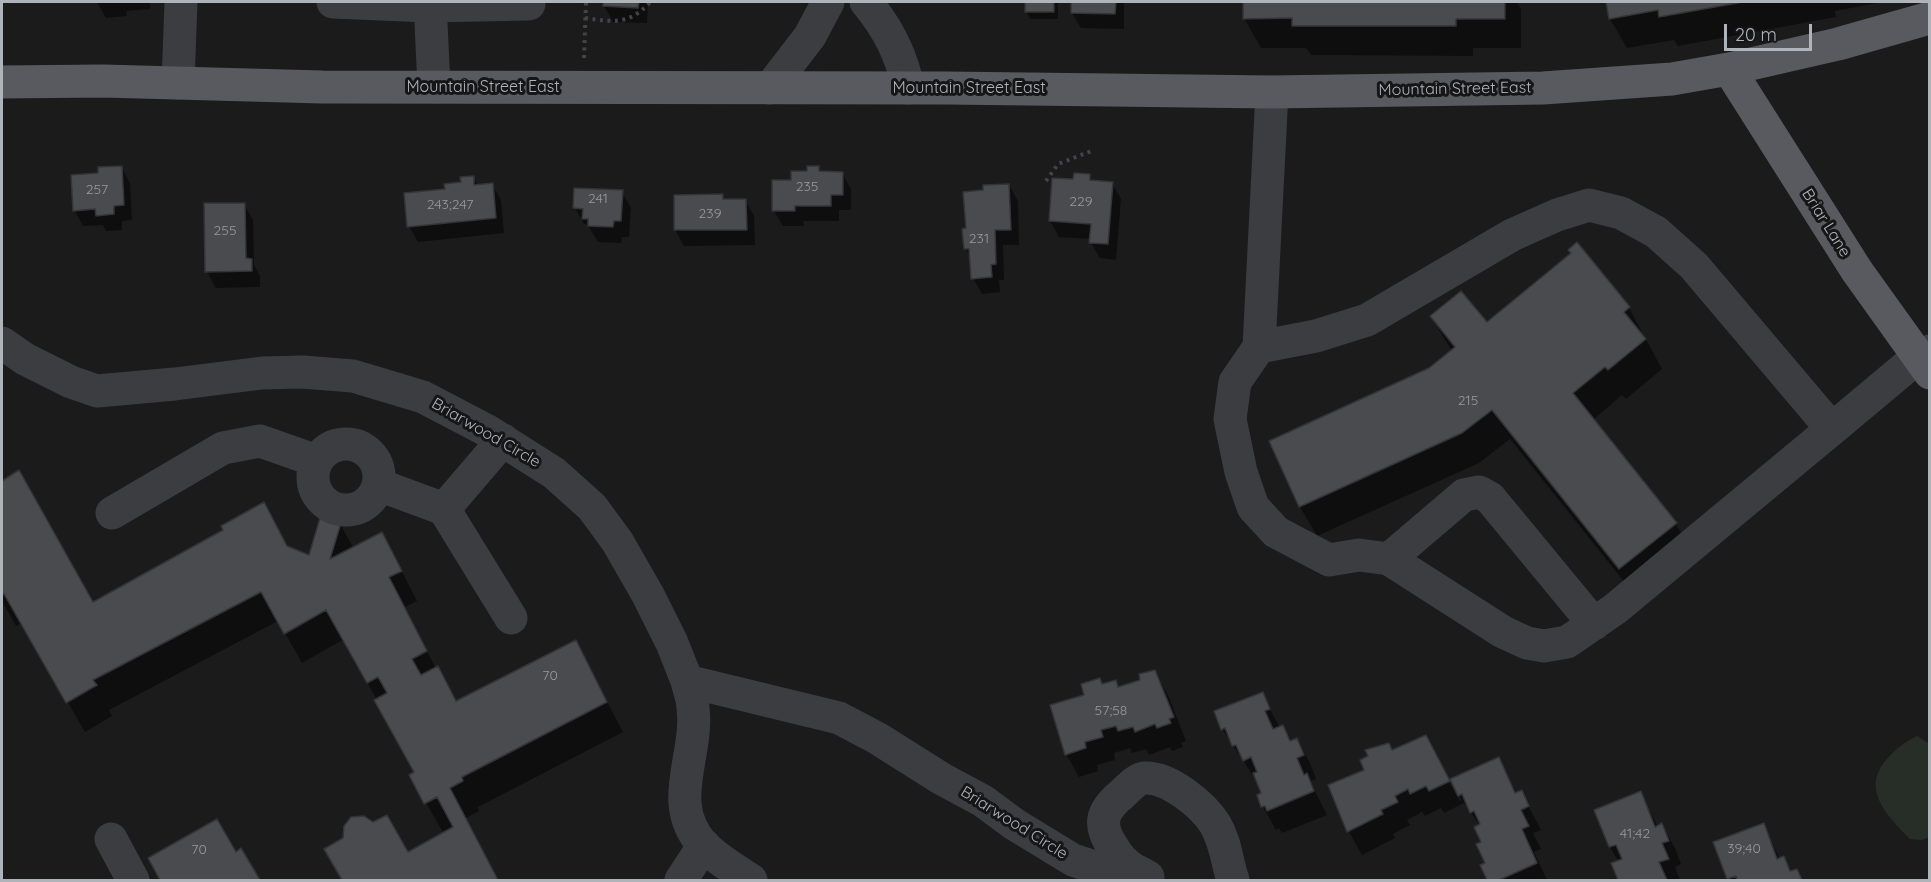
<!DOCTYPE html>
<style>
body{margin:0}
#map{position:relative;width:1931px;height:882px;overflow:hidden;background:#1b1b1c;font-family:Quicksand,sans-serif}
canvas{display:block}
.frame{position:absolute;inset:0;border:3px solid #afb3ba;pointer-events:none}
.scale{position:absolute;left:1724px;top:24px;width:88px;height:27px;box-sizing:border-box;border:3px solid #afb3ba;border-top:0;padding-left:8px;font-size:18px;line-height:21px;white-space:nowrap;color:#afb3ba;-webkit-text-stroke:4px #161617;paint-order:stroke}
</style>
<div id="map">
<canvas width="1931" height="882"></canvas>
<div class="frame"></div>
<div class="scale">20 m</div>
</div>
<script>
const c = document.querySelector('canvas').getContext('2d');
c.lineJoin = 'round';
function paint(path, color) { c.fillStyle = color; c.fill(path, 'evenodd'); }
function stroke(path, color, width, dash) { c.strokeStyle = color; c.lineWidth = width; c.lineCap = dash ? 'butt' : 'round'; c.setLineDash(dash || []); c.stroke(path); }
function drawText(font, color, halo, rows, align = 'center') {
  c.font = font + ' Quicksand,sans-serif'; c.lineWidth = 6; c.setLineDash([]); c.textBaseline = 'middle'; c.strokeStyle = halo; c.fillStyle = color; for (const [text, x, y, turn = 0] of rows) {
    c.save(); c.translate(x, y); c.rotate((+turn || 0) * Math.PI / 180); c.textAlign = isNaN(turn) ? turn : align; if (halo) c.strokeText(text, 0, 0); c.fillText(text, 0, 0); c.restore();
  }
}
paint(new Path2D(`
 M 1917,736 L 1930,744 L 1929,837 L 1922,840 L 1910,839 C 1887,816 1860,789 1887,759 C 1898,747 1903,743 1917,736 Z`), '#272e28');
paint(new Path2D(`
 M 97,2 L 150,2 L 150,9 L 126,11 L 127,16 L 106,18 Z
 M 583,2 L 648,2 L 647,23 L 613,22 L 604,6 L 604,2 Z
 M 1026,2 L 1058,2 L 1058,19 L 1030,19 L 1026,11 Z
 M 1073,2 L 1124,2 L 1124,29 L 1081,28 L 1072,13 Z
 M 1244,2 L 1517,2 L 1521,9 L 1521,48 L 1473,48 L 1473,56 L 1311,55 L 1306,48 L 1261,48 L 1244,18 Z
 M 1607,2 L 1883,2 L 1835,11 L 1836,17 L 1678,46 L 1674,40 L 1627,48 L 1610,19 Z
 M 121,167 L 130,183 L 132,220 L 122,221 L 122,230 L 106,231 L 103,225 L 83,226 L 74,210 L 100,174 Z
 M 818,167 L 821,173 L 842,173 L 851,189 L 851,210 L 839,210 L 839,221 L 803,221 L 804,226 L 783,226 L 774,211 L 793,182 Z
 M 1089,175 L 1093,182 L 1112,183 L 1121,199 L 1116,260 L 1100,258 L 1091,243 L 1091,239 L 1059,237 L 1050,221 L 1074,181 Z
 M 473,177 L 478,186 L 492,185 L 501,200 L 504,233 L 418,242 L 409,226 L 446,190 Z
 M 1009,185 L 1018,201 L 1019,245 L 1003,245 L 1004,280 L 999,280 L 1000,292 L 982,294 L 973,278 L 971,257 L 966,249 L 968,230 L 984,191 Z
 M 622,192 L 631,208 L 629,237 L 622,237 L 621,243 L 598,242 L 587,224 L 584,224 L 575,208 Z
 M 722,195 L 725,200 L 745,200 L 754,216 L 755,245 L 684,246 L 675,230 Z
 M 244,204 L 253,220 L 254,265 L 260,276 L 260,287 L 216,288 L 207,272 L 206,205 Z
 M 1577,244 L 1629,308 L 1662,369 L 1626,399 L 1622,395 L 1593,420 L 1676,524 L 1693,553 L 1637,598 L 1510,439 L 1479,463 L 1317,536 L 1300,507 L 1271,441 L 1430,369 L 1452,351 L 1431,317 L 1487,324 L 1572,254 Z
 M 18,472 L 93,604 L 288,548 L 310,557 L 340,524 L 354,549 L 398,564 L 417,601 L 405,607 L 436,669 L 438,668 L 457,702 L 575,642 L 623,732 L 478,807 L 479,811 L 466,818 L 498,880 L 344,880 L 326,850 L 408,854 L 444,834 L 426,803 L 416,773 L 344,639 L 302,663 L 278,621 L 109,710 L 112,716 L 85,732 L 22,623 L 16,626 L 2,601 L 2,482 ZM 444,794 L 429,803 L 429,800 Z
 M 1154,671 L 1168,695 L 1186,741 L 1181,743 L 1183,747 L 1172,751 L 1170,747 L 1149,755 L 1146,749 L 1132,753 L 1130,748 L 1114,753 L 1115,760 L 1097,765 L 1098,771 L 1079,777 L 1066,754 L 1085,696 L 1103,685 L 1115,682 L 1119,688 L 1142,681 Z
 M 1262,694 L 1280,728 L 1283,727 L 1292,742 L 1297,740 L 1310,763 L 1316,779 L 1310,781 L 1327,815 L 1282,833 L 1279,828 L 1276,830 L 1263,807 L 1258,796 L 1262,794 L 1258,783 L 1222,729 Z
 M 1389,744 L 1393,751 L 1445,775 L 1460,801 L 1461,800 L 1458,793 L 1498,759 L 1517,794 L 1521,792 L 1541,830 L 1533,833 L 1541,849 L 1534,852 L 1547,880 L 1489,880 L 1482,866 L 1487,864 L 1480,826 L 1464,803 L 1444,813 L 1441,808 L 1425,816 L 1422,812 L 1407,820 L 1410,825 L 1393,834 L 1395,838 L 1362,855 L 1349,832 L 1330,786 L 1366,771 Z
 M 1640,793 L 1658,827 L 1662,825 L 1675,848 L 1681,864 L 1675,867 L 1680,880 L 1619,880 L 1613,864 L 1618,861 L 1610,847 L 1596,811 Z
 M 1763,825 L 1780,859 L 1784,858 L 1792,872 L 1797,870 L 1803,880 L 1730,880 L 1715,843 Z
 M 241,851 L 258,880 L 162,880 L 150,859 L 236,853 Z`), '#0007');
const building = new Path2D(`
 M 603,2 L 639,2 L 638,8 L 603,6 Z
 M 1025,2 L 1054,2 L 1054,12 L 1025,12 Z
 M 1071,2 L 1116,2 L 1115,14 L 1071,13 Z
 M 1243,2 L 1505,2 L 1505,19 L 1456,19 L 1456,26 L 1292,26 L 1292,18 L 1243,19 Z
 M 1606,2 L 1743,2 L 1659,17 L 1658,10 L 1609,19 Z
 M 122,166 L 124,205 L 114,206 L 114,214 L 96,216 L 95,209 L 73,211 L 71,175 L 98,173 L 98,167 Z
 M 807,166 L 819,166 L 819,171 L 843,172 L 843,195 L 831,195 L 831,206 L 795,206 L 795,211 L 772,211 L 772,180 L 791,180 L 791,171 L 807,171 Z
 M 1074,173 L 1090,174 L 1090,180 L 1113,182 L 1108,244 L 1089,243 L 1091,224 L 1049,221 L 1052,178 L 1073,179 Z
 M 474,176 L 474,185 L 493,183 L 496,218 L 407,227 L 404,193 L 445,189 L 444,184 L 461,182 L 460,177 Z
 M 1009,184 L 1011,230 L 995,230 L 996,264 L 991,265 L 992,277 L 971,279 L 969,249 L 964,249 L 962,229 L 966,228 L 963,192 L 983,190 L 983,185 Z
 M 574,188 L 623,190 L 621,221 L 614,221 L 613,227 L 588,226 L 588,219 L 582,219 L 583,209 L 573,208 Z
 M 723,194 L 723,199 L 746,199 L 747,230 L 674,230 L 674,195 Z
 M 204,203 L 245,203 L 246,258 L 252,259 L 252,271 L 205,272 Z
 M 1577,242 L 1630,307 L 1624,312 L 1646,339 L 1608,370 L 1605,367 L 1573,393 L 1677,523 L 1619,569 L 1492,410 L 1462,433 L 1299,507 L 1269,441 L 1429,368 L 1455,347 L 1430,316 L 1461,291 L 1487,322 L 1571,253 L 1568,250 Z
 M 19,470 L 93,602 L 223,530 L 221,526 L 264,502 L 287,546 L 309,555 L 320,518 L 341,523 L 330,559 L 382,532 L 402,571 L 389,577 L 427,651 L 412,659 L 421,675 L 438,666 L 456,701 L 576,640 L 607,702 L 462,777 L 463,781 L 450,788 L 498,880 L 342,880 L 324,849 L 343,838 L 344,826 L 351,817 L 364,816 L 373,822 L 387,815 L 408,852 L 453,827 L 437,797 L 424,804 L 409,775 L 414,772 L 374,700 L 387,693 L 378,677 L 367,683 L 326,610 L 284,634 L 261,592 L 93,680 L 97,685 L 66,703 L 4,594 L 2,595 L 2,481 Z
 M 1155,670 L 1174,717 L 1169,719 L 1171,723 L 1157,728 L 1155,724 L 1135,732 L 1133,727 L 1118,731 L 1116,726 L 1101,730 L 1103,737 L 1085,742 L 1086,748 L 1065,755 L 1050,705 L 1084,695 L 1081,684 L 1100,678 L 1102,684 L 1116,680 L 1118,687 L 1140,680 L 1139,674 Z
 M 1263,692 L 1270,709 L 1265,711 L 1273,729 L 1283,725 L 1290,741 L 1297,738 L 1304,755 L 1297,758 L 1304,775 L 1307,773 L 1314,791 L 1267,811 L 1265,806 L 1261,807 L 1257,795 L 1261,793 L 1253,773 L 1257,772 L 1251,757 L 1243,761 L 1236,745 L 1232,746 L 1225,728 L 1221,730 L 1214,711 Z
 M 1426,735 L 1450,781 L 1429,791 L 1426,786 L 1410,794 L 1408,789 L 1395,796 L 1398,802 L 1381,810 L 1383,814 L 1347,832 L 1328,785 L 1364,770 L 1360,760 L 1368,756 L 1365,750 L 1389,743 L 1392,750 Z
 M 1499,757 L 1515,793 L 1522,790 L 1529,806 L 1521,810 L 1529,826 L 1522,829 L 1537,863 L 1499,880 L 1487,880 L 1480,865 L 1485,863 L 1476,844 L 1481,842 L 1474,827 L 1480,824 L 1474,811 L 1470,813 L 1462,794 L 1458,796 L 1450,779 Z
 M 1641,791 L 1655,827 L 1662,823 L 1669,841 L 1662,843 L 1669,859 L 1659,862 L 1667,880 L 1618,880 L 1611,863 L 1622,859 L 1616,845 L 1609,847 L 1594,810 Z
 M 217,819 L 236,852 L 241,848 L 260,880 L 160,880 L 148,858 Z
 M 1764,823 L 1777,859 L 1784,856 L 1790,871 L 1797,869 L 1802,880 L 1737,880 L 1736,876 L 1727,879 L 1713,842 Z`);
paint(building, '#4a4b4e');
stroke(building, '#353538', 1.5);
stroke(new Path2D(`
 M 585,18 C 613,22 630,25 650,2
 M 584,58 L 586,2
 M 1046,181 L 1058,164 L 1094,150`), '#424448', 4, [3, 4.5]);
stroke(new Path2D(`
 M 333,2 L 429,6 L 529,4
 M 430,2 L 434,87
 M 866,2 C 887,27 902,55 908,88
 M 178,83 L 181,2
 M 770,88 L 810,36 L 828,2
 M 2,343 L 25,359 L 71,382 L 97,391 L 175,384 L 262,373 L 303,372 L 353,376 L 423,397 L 486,430 L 554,473 L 592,507 L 617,541 L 648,595 L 672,643 L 687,681
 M 1259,347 L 1316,336 L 1367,320 L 1512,235 L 1557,215 L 1589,205 L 1621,213 L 1656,232 L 1694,266 L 1832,429 L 1615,609 L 1567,642 L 1544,646 L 1527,643 L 1503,632 L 1389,559 L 1359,555 L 1329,560 L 1276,532 L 1253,507 L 1241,472 L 1230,419 L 1235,382 L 1259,347 L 1272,92
 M 1832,429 L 1918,357 L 1930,351
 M 503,440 L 444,509 L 511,618
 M313 477a33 33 0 1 1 66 0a33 33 0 1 1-66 0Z
 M 379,485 L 444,509
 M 112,513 L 223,448 L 260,441 L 317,461
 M 1389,559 L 1464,495 L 1479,492 L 1490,498 L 1594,624
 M 111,839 L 133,880
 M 681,880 L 704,845
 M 751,880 C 735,870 717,859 703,845 C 665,803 699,756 693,708 C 693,699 689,690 687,681 L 839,718 L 877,738 L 942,779 L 983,801 L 1014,824 L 1073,860 L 1097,868 L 1123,874 L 1148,877 C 1143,874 1137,871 1133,869 C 1125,864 1118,856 1114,849 C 1098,826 1100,812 1122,794 C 1128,789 1136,779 1144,778 C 1168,776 1203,805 1215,824 C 1227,845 1226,860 1233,880`), '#3c3d41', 33);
stroke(new Path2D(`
 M 1729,69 L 1857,271 L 1930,373
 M 2,82 L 103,81 L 322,87 L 946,88 L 1272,92 L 1543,88 L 1672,79 L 1729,69 L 1838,44 L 1930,18`), '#585a60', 33);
drawText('14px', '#96999f', null, [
 ["235",807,187],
 ["257",97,190],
 ["241",598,199],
 ["229",1081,202],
 ["243;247",450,205],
 ["239",710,214],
 ["255",225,231],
 ["231",979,239],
 ["215",1468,401],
 ["70",550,676],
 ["57;58",1111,711],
 ["41;42",1635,834],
 ["39;40",1744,849],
 ["70",199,850]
]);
drawText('16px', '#afb3ba', '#161617', [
 ["Mountain Street East",483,87],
 ["Mountain Street East",969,88],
 ["Mountain Street East",1455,89,-1],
 ["Briar Lane",1826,223,58],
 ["Briarwood Circle",486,433,30],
 ["Briarwood Circle",1014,823,32]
]);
</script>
